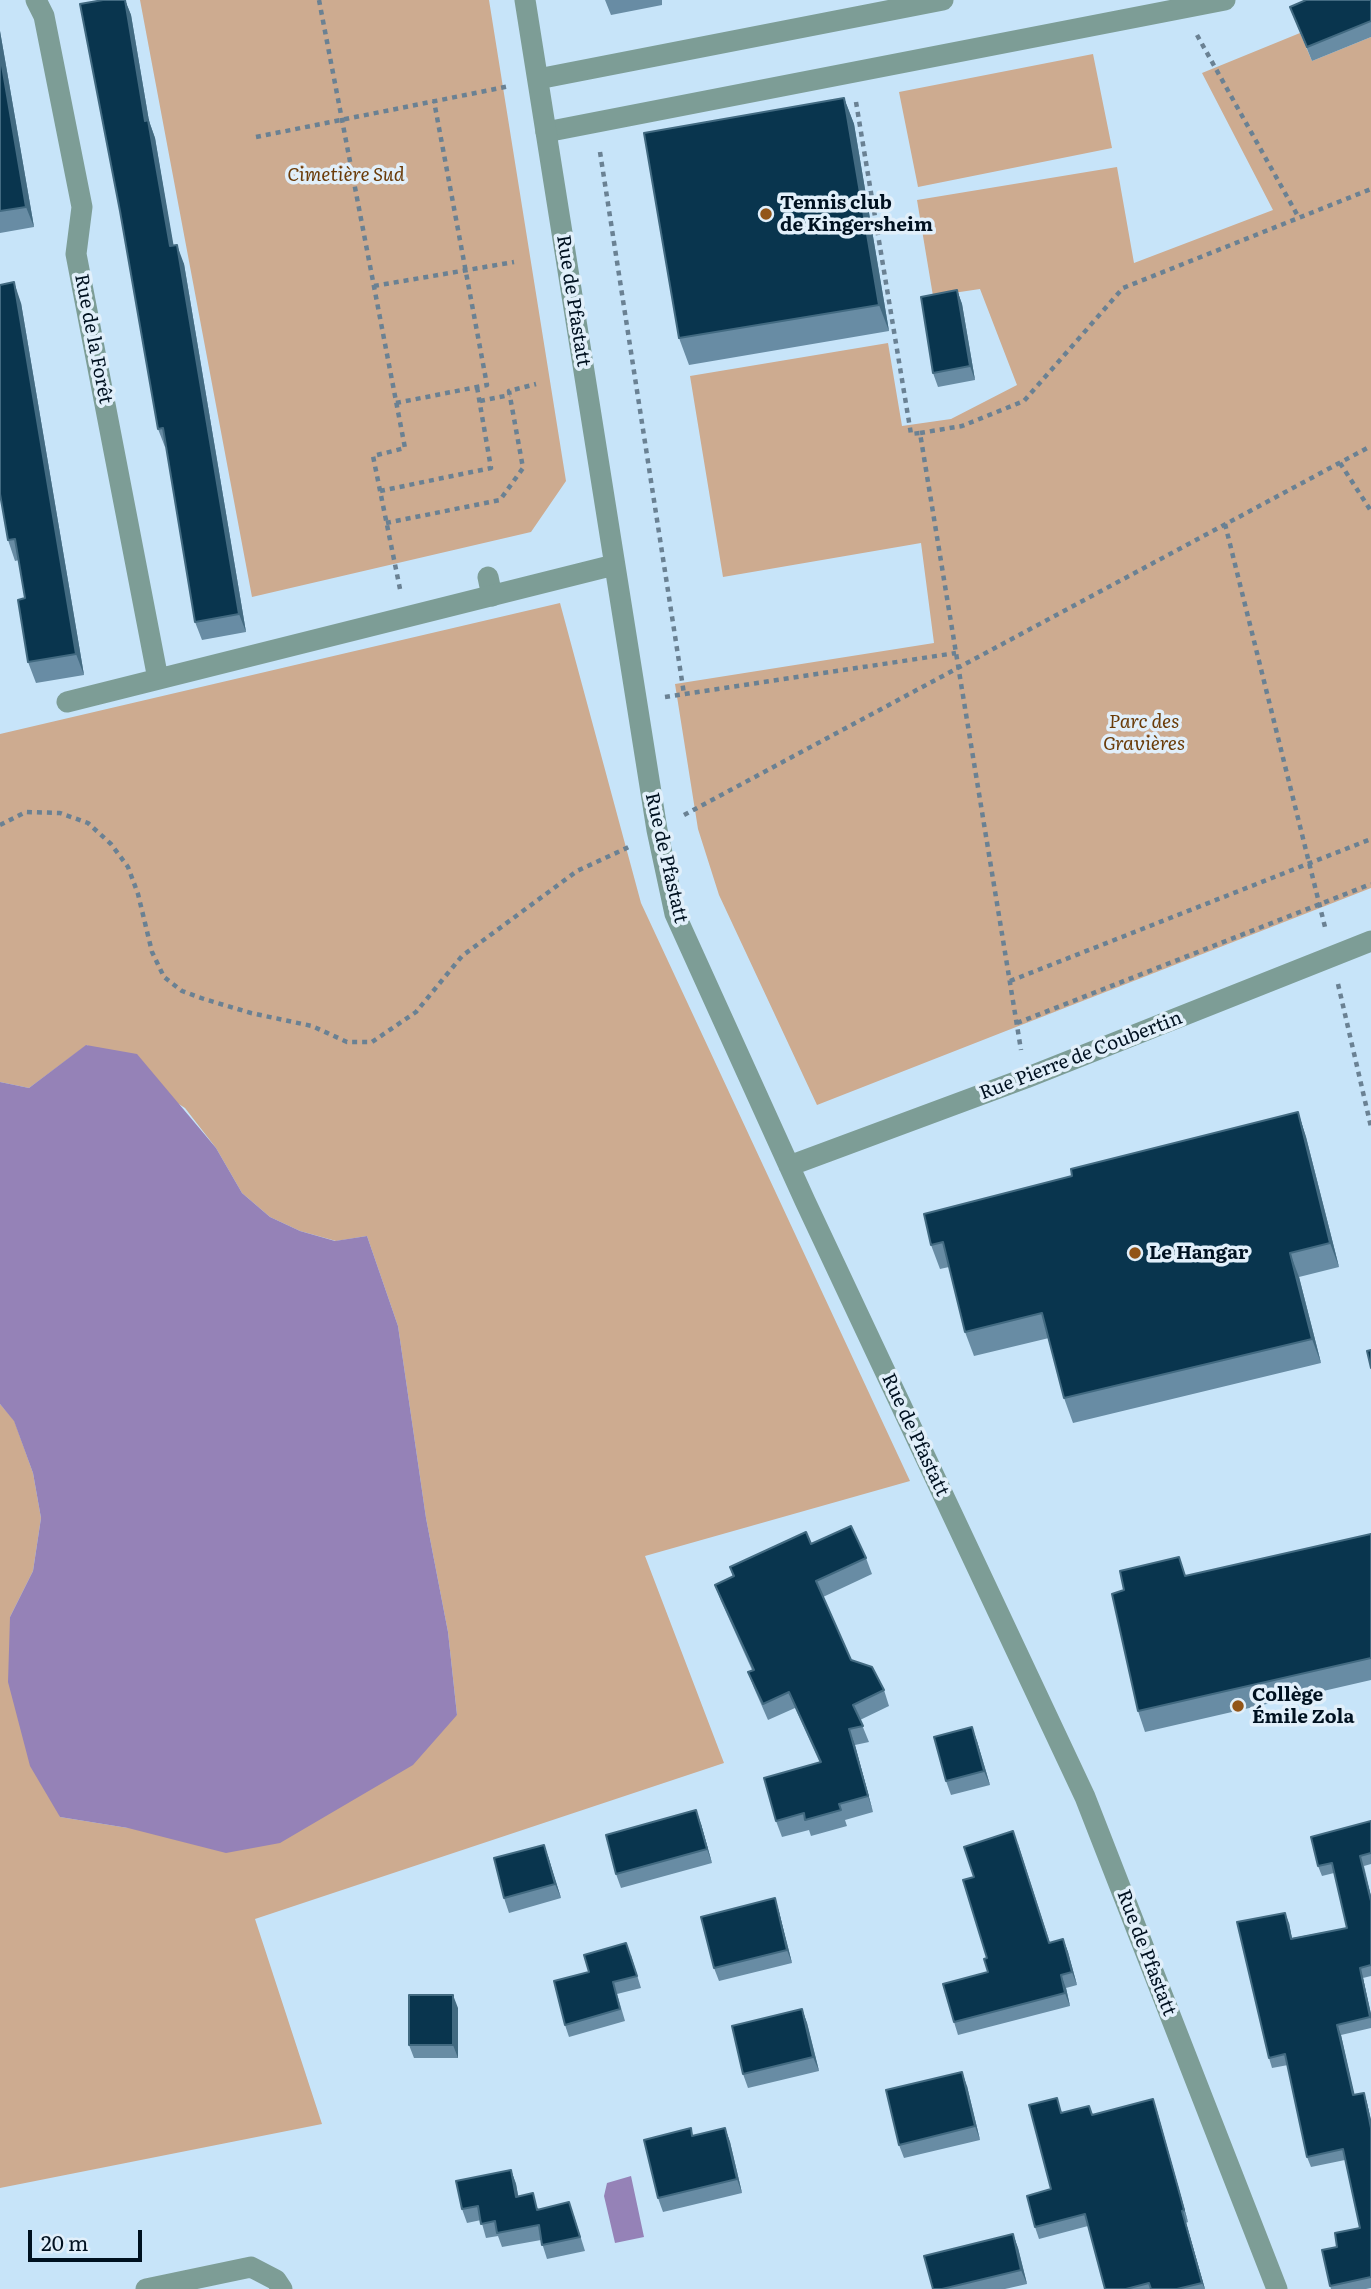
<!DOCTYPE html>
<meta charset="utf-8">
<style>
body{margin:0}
#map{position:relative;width:1371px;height:2289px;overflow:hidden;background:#c7e4f9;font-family:Literata,serif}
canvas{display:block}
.scale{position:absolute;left:28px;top:2230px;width:114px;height:32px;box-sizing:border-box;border:4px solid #001120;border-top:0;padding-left:9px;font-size:21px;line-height:24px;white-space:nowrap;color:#001120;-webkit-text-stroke:5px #e1effa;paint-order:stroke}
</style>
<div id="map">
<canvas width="1371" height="2289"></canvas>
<div class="scale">20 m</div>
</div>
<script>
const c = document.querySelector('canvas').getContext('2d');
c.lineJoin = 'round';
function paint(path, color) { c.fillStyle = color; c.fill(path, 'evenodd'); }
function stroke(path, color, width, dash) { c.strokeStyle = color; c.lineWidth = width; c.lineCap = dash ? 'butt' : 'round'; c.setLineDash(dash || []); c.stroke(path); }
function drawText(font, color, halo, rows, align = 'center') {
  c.font = font + ' Literata,serif'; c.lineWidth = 7; c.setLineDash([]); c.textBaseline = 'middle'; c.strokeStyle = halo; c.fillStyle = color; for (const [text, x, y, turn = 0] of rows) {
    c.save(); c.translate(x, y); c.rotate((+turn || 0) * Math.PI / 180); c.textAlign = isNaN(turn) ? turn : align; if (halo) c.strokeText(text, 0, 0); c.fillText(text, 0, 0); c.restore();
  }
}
paint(new Path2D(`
 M 140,0 L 489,0 L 566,481 L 531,532 L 252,597 Z
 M 1300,33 L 1312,61 L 1371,37 L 1371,888 L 817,1105 L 719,895 L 698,829 L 675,684 L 934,643 L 921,543 L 723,577 L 690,376 L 888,343 L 902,426 L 951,419 L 1017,385 L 980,289 L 933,296 L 917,200 L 1117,167 L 1134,263 L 1273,210 L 1202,73 Z
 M 1093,54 L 1112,148 L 918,187 L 899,92 Z
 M 560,603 L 641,903 L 910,1481 L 645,1556 L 724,1763 L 255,1919 L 322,2124 L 0,2188 L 0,1404 L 14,1420 L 33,1473 L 41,1518 L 33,1571 L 10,1617 L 60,1817 L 128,1828 L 457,1715 L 448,1632 L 426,1518 L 398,1326 L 367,1236 L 336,1241 L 300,1231 L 270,1217 L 242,1193 L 216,1148 L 185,1108 L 87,1045 L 29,1088 L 0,1082 L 0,734 Z`), '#cdab90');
paint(new Path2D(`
 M 86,1045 L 137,1054 L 216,1148 L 242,1193 L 270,1217 L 300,1231 L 335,1241 L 367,1236 L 398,1326 L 426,1518 L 448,1632 L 457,1715 L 413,1765 L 280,1843 L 226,1853 L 128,1828 L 60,1817 L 30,1766 L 8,1682 L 10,1617 L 33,1571 L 41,1518 L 33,1473 L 14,1421 L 0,1404 L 0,1082 L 29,1088 Z
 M 631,2176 L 644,2237 L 615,2243 L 604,2196 L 607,2183 Z`), '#9582b7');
stroke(new Path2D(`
 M 319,0 L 405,448 L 373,456 L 400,589
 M 1197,35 L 1299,218
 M 856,102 L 911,434 L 920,433 L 1021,1050
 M 256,137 L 510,86
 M 600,152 L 684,694
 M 374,286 L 514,262
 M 480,401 L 510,395
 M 396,403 L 487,385 L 434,101
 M 920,433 L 962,426 L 1024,401 L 1123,288 L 1371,189
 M 1340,463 L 1371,511
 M 380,491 L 491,468 L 477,387
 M 386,523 L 500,500 L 523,468 L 509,391 L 536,384
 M 1225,524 L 1325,927
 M 665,697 L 956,653
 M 684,815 L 1371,446
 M 0,825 L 26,812 L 60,813 L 88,823 L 111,844 L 128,867 L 138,894 L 152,952 L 164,977 L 182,991 L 204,999 L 251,1013 L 312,1026 L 347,1042 L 372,1042 L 416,1012 L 462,956 L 577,871 L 631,846
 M 1010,981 L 1371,839
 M 1338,984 L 1371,1127
 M 1017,1023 L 1371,884`), '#6a8193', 4.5, [5, 5]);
stroke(new Path2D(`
 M 546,132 L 1225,0
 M 488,577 L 492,596
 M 146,2289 L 251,2267 L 276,2280 L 282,2289`), '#7d9d96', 21);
stroke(new Path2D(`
 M 36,0 L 44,16 L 82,207 L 76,254 L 158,679
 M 525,0 L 657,830 L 675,914 L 805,1201 L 1085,1797 L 1277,2289
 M 538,79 L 943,0
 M 67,702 L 614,565
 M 789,1166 L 1026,1078 L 1371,941`), '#7d9d96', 21);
paint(new Path2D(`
 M 103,0 L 125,0 L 131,15 L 149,121 L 155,138 L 173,246 L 184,264 L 246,632 L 202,640 L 195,622 L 166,447 L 165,447 L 158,429 Z
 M 605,0 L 662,0 L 662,5 L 611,15 Z
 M 1371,0 L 1371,37 L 1312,61 L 1290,7 Z
 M 0,31 L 34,227 L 0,233 Z
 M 844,98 L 854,124 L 889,331 L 689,365 L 679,338 Z
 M 957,290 L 962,304 L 975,380 L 938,387 L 933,373 Z
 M 21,303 L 84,675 L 36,683 L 28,662 L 25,598 L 19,560 L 15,561 L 8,540 Z
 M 1298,1112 L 1306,1137 L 1339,1267 L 1299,1277 L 1321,1363 L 1073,1423 L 1064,1398 L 1049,1338 L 974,1356 L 965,1332 L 949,1267 L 940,1269 L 931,1245 L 1072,1176 Z
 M 1371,1534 L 1371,1680 L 1145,1732 L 1138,1711 L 1186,1576 Z
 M 811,1544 L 866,1558 L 872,1574 L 823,1597 L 851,1660 L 884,1690 L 889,1706 L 860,1720 L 869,1742 L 855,1745 L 873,1812 L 845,1820 L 847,1826 L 811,1836 L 809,1830 L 782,1837 L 776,1821 L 820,1763 L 795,1708 L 768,1720 L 754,1688 L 748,1672 L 752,1670 L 721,1601 L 715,1585 L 733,1577 L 730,1567 Z
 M 977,1741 L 990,1785 L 951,1795 L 946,1781 Z
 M 1371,1821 L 1371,1864 L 1364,1866 L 1371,1896 L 1371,1976 L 1363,1978 L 1371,2014 L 1371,2028 L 1341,2035 L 1354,2095 L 1364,2093 L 1367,2103 L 1371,2120 L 1371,2288 L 1366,2289 L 1331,2289 L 1330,2286 L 1337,2247 L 1360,2228 L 1345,2160 L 1311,2167 L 1307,2157 L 1288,2065 L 1272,2068 L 1269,2058 L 1289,1923 L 1292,1938 L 1347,1928 L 1334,1873 L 1322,1876 L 1318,1866 Z
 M 701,1824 L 712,1863 L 621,1888 L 616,1874 Z
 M 1018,1844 L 1050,1943 L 1063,1939 L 1068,1952 L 1077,1985 L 1066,1988 L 1070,2006 L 958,2035 L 954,2022 L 988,1972 L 987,1958 L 974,1877 Z
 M 544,1845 L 561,1898 L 509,1913 L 504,1898 Z
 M 775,1898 L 779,1912 L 792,1963 L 719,1981 L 714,1968 Z
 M 631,1955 L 641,1988 L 617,1994 L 625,2021 L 569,2037 L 565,2025 L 589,1972 Z
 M 458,2008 L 458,2058 L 414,2058 L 409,2045 Z
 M 802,2009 L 807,2023 L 819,2071 L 748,2088 L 743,2074 Z
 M 967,2086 L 980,2140 L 904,2158 L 899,2145 Z
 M 1153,2099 L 1182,2200 L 1188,2222 L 1186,2223 L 1205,2289 L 1105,2289 L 1088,2226 L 1039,2239 L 1035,2227 L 1051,2189 L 1063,2113 L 1089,2106 L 1092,2115 Z
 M 691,2128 L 693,2136 L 725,2128 L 730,2142 L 742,2193 L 663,2212 L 658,2198 Z
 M 511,2170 L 516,2184 L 518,2196 L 539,2209 L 574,2216 L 585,2251 L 547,2259 L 541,2240 L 502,2247 L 498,2236 L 486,2238 L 481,2220 L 467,2223 L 462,2209 Z
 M 1013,2234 L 1018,2248 L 1027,2284 L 1005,2289 L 933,2289 Z`), '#688ca4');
paint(new Path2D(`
 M 125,0 L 131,15 L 149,121 L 155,138 L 177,265 L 170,246 L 145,121 Z
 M 0,31 L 34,227 L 26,207 L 0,54 Z
 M 844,98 L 854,124 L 889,331 L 879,305 Z
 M 177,245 L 184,264 L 246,632 L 239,614 Z
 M 14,282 L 21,303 L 84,675 L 76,654 Z
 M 957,290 L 962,304 L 975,380 L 970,366 Z
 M 1298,1112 L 1306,1137 L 1339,1267 L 1330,1243 Z
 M 1290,1253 L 1299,1277 L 1321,1363 L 1312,1339 Z
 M 972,1727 L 977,1741 L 990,1785 L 984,1771 Z
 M 849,1729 L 855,1745 L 873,1812 L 868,1796 Z
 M 696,1810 L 701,1824 L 712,1863 L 707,1849 Z
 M 544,1845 L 549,1859 L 561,1898 L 555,1884 Z
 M 1360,1856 L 1371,1896 L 1371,1901 Z
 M 775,1898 L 779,1912 L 792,1963 L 787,1950 Z
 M 1285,1913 L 1289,1923 L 1294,1949 L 1291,1939 Z
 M 1063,1939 L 1068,1952 L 1077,1985 L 1072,1972 Z
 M 1360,1968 L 1363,1978 L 1371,2014 L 1371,2020 Z
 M 1061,1975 L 1066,1988 L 1070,2006 L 1065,1993 Z
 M 453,1995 L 458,2008 L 458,2058 L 453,2045 Z
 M 802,2009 L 807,2023 L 819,2071 L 813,2057 Z
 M 1337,2025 L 1341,2035 L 1357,2105 L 1353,2095 Z
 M 962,2072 L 967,2086 L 980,2140 L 975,2126 Z
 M 1364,2093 L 1367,2103 L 1371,2120 L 1371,2128 Z
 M 1153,2099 L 1157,2111 L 1188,2222 L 1184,2210 Z
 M 725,2128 L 730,2142 L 742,2193 L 737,2179 Z
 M 511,2170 L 516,2184 L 521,2211 L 516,2197 Z
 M 1182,2211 L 1186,2223 L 1205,2289 L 1202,2283 Z
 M 1013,2234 L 1018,2248 L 1027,2284 L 1021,2270 Z`), '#426a81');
const building = new Path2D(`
 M 103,0 L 125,0 L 145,121 L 148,120 L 170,246 L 177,245 L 239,614 L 195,622 L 163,428 L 158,429 L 120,211 L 80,4 Z
 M 1306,0 L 1371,0 L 1371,21 L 1307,47 L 1290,7 Z
 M 0,54 L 26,207 L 0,211 Z
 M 844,98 L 879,305 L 679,338 L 644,133 Z
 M 14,282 L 76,654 L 28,662 L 18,600 L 25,598 L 15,539 L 8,540 L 0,494 L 0,285 Z
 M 957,290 L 970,366 L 933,373 L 921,297 Z
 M 1298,1112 L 1330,1243 L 1290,1253 L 1312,1339 L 1064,1398 L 1042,1313 L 965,1332 L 943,1242 L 931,1245 L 924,1214 L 1072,1176 L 1071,1169 Z
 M 1371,1350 L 1371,1368 L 1367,1351 Z
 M 851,1526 L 866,1558 L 816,1581 L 851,1660 L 872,1667 L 884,1690 L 853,1705 L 863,1726 L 849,1729 L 868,1796 L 839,1804 L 841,1810 L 805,1820 L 804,1813 L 776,1821 L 764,1778 L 821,1762 L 789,1692 L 763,1704 L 748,1672 L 754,1670 L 715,1585 L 734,1576 L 730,1567 L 806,1532 L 811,1544 Z
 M 1371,1534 L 1371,1658 L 1138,1711 L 1112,1594 L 1124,1590 L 1120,1571 L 1179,1557 L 1185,1576 Z
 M 972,1727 L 984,1771 L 946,1781 L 934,1737 Z
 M 696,1810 L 707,1849 L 616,1874 L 606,1835 Z
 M 1371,1821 L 1371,1853 L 1360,1856 L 1371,1901 L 1371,1965 L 1360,1968 L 1370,2017 L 1337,2025 L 1353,2095 L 1364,2093 L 1371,2128 L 1371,2277 L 1330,2286 L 1322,2250 L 1337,2247 L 1335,2233 L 1360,2228 L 1343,2149 L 1307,2157 L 1285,2054 L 1269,2058 L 1237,1922 L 1285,1913 L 1291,1939 L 1347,1928 L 1332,1863 L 1318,1866 L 1311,1837 Z
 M 1013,1831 L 1049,1943 L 1063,1939 L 1072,1972 L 1061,1975 L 1065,1993 L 954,2022 L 943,1984 L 988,1972 L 984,1959 L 987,1958 L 963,1880 L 974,1877 L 964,1847 Z
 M 544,1845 L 555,1884 L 504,1898 L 494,1858 Z
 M 775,1898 L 787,1950 L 714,1968 L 701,1917 Z
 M 626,1943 L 637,1976 L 613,1982 L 620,2009 L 565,2025 L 554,1981 L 589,1972 L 584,1955 Z
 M 409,1995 L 453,1995 L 453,2045 L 409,2045 Z
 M 802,2009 L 813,2057 L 743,2074 L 732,2026 Z
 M 962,2072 L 975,2126 L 899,2145 L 886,2090 Z
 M 1057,2098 L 1061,2113 L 1089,2106 L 1092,2115 L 1153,2099 L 1178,2188 L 1184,2210 L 1182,2211 L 1202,2283 L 1177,2289 L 1151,2289 L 1149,2283 L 1126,2289 L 1105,2289 L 1085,2214 L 1035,2227 L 1027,2196 L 1051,2189 L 1029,2105 Z
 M 691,2128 L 692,2136 L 725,2128 L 737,2179 L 658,2198 L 644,2140 Z
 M 511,2170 L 516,2197 L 533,2193 L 537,2210 L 569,2202 L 580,2237 L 542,2245 L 539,2225 L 497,2233 L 495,2221 L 481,2224 L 478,2206 L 462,2209 L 456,2181 Z
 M 1013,2234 L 1021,2270 L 942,2289 L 933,2289 L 924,2256 Z`);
paint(building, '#09354e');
stroke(building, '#426a81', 2);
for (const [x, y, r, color] of [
 [766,214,7,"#925518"],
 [1135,1253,7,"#925518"],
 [1238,1706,7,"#925518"]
]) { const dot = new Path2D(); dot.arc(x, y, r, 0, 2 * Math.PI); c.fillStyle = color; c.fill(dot); stroke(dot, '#e1effa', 2.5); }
drawText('italic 19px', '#6a3b08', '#e1effa', [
 ["Cimetière Sud",346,175],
 ["Parc des",1144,722],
 ["Gravières",1144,744]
]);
drawText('bold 19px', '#001120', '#e1effa', [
 ["Tennis club",780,203],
 ["de Kingersheim",780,225],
 ["Le Hangar",1149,1253],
 ["Collège",1252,1695],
 ["Émile Zola",1252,1717]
], 'left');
drawText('19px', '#001120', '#e1effa', [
 ["Rue de Pfastatt",573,301,81],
 ["Rue de la Forêt",93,339,79],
 ["Rue de Pfastatt",666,858,77],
 ["Rue Pierre de Coubertin",1081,1056,-21],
 ["Rue de Pfastatt",915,1435,65],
 ["Rue de Pfastatt",1146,1953,69]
]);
</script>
